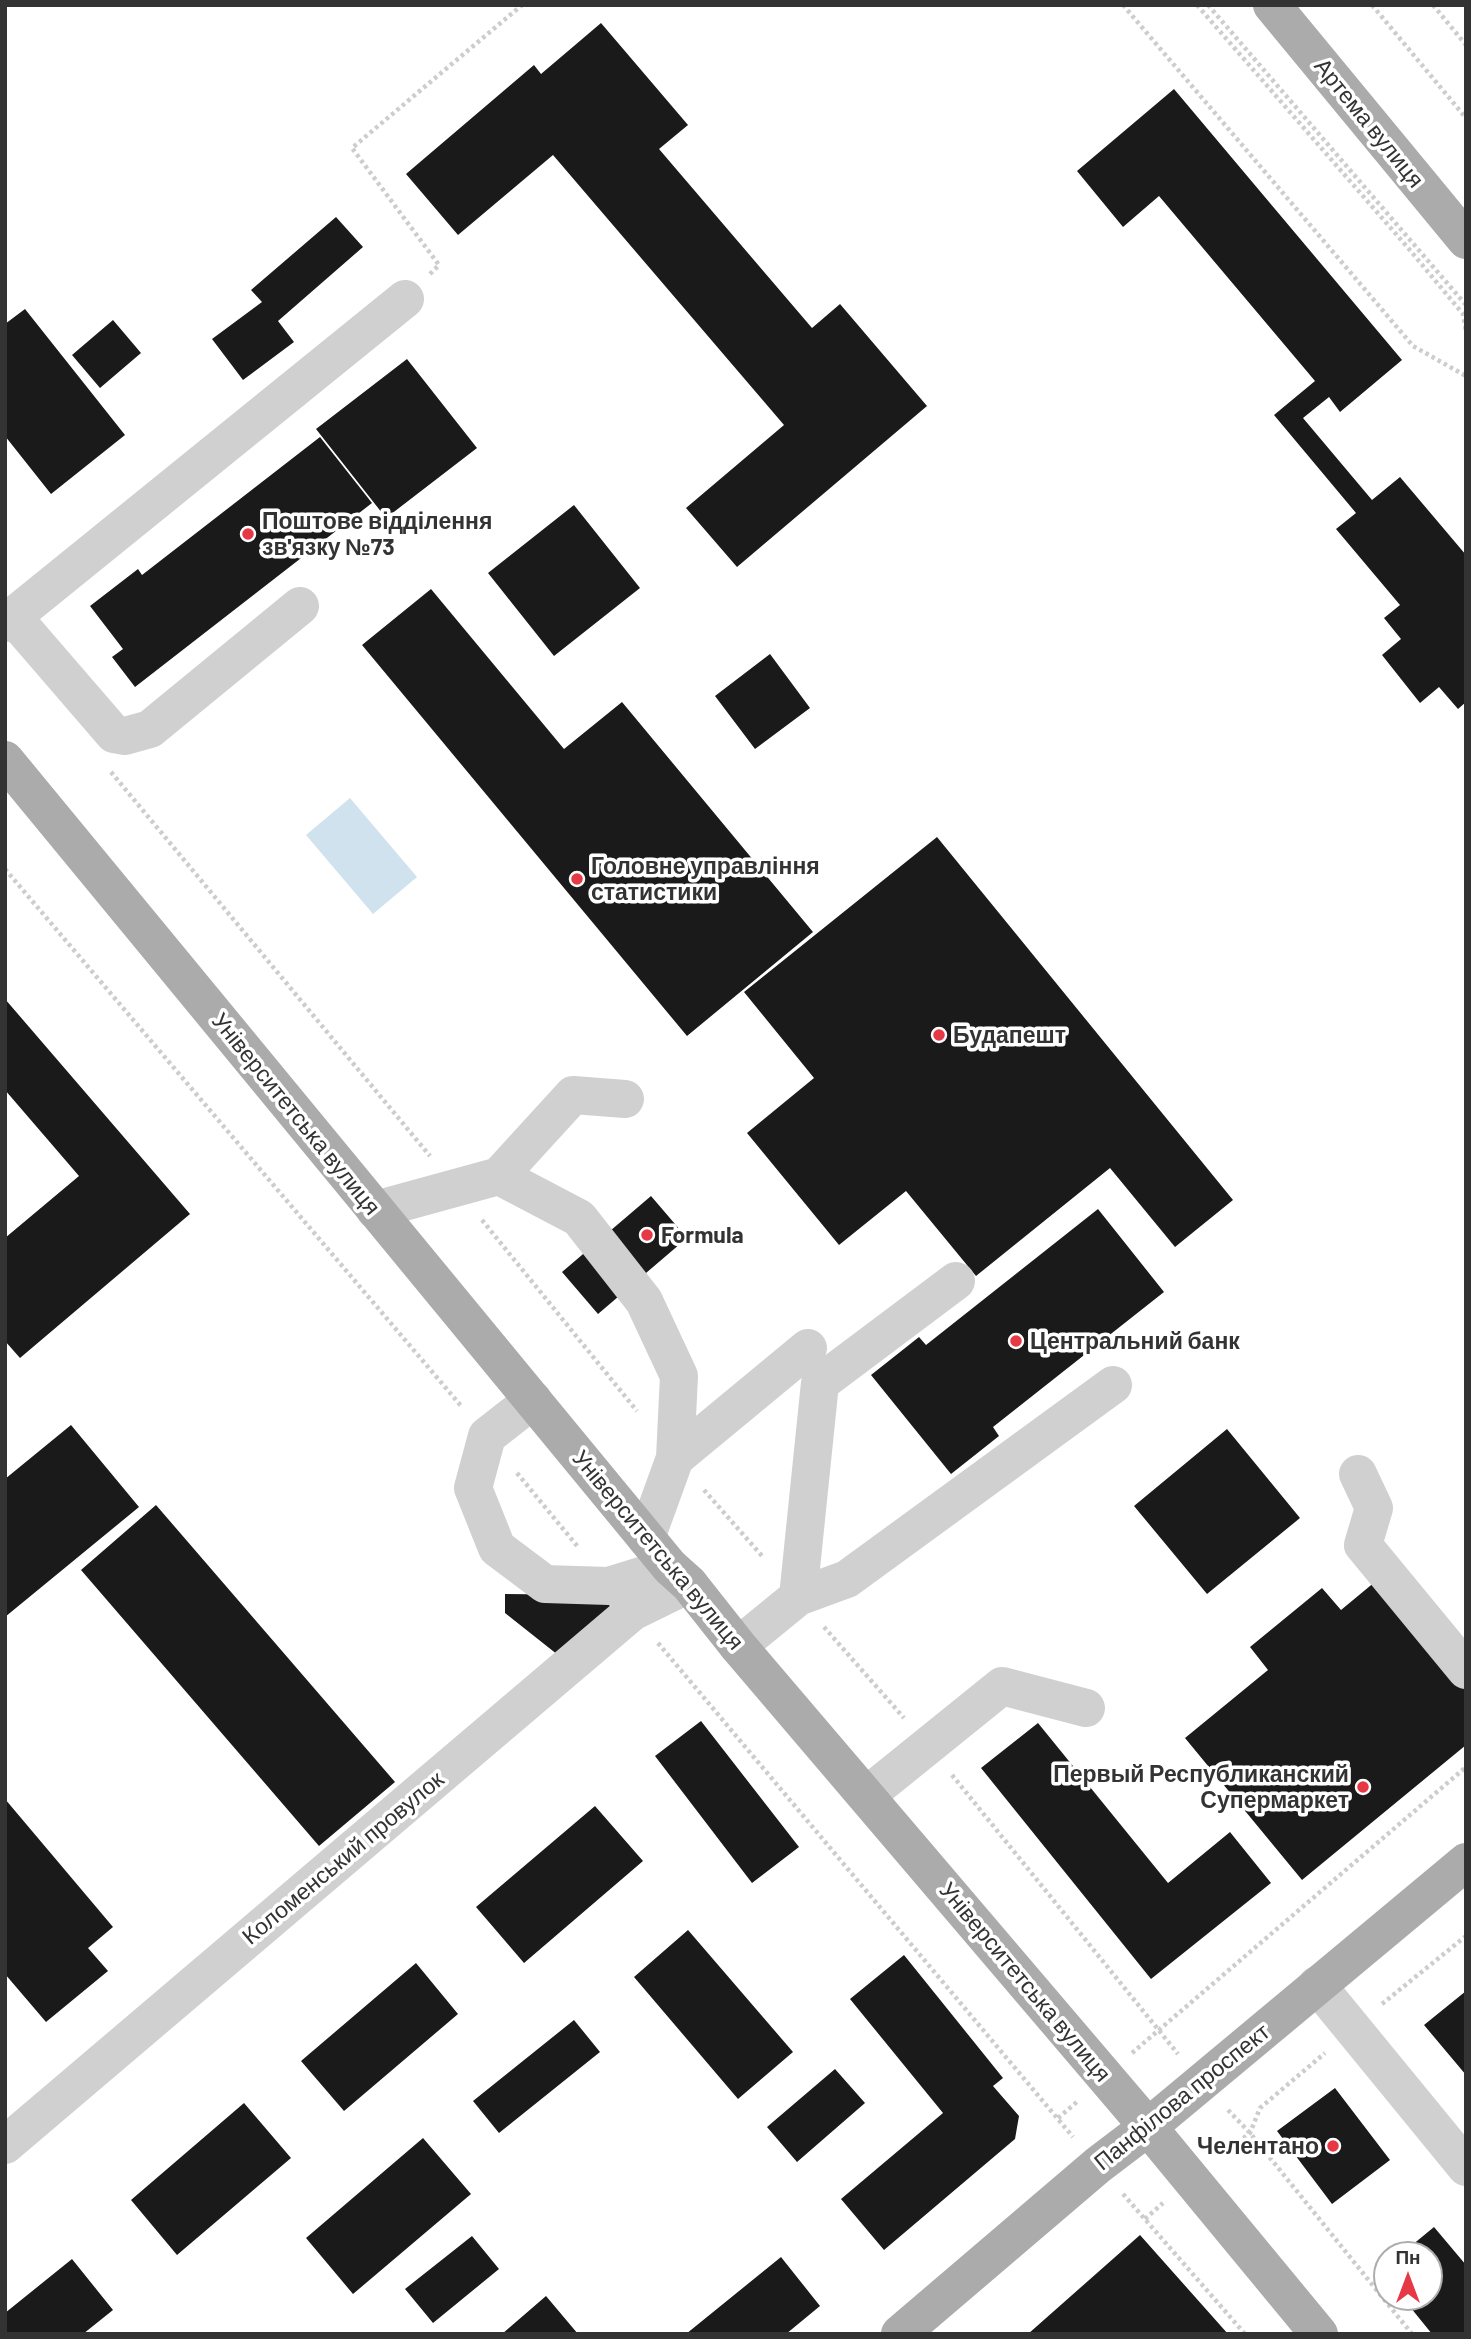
<!DOCTYPE html>
<meta charset="utf-8">
<style>
body{margin:0}
#map{position:relative;width:1471px;height:2339px;overflow:hidden;background:#fff;font-family:Barlow,sans-serif}
canvas{display:block}
.frame{position:absolute;inset:0;border:7px solid #333;pointer-events:none}
.north{position:absolute;left:1373px;top:2241px;width:70px;height:70px;box-sizing:border-box;background:#fff;border:2px solid #adadad;border-radius:50%;rotate:0deg;font-size:19px;font-weight:700;line-height:28px;text-align:center;color:#333}
.north::after{content:'';display:block;margin:auto;width:24px;height:32px;background:#e63946;clip-path:polygon(50% 0,100% 100%,50% 72%,0 100%)}
</style>
<div id="map">
<canvas width="1471" height="2339"></canvas>
<div class="frame"></div>
<div class="north">Пн</div>
</div>
<script>
const c = document.querySelector('canvas').getContext('2d');
c.lineJoin = 'round';
function paint(path, color) { c.fillStyle = color; c.fill(path, 'evenodd'); }
function stroke(path, color, width, dash) { c.strokeStyle = color; c.lineWidth = width; c.lineCap = dash ? 'butt' : 'round'; c.setLineDash(dash || []); c.stroke(path); }
function drawText(font, color, halo, rows, align = 'center') {
  c.font = font + ' Barlow,sans-serif'; c.lineWidth = 7; c.setLineDash([]); c.textBaseline = 'middle'; c.strokeStyle = halo; c.fillStyle = color; for (const [text, x, y, turn = 0] of rows) {
    c.save(); c.translate(x, y); c.rotate((+turn || 0) * Math.PI / 180); c.textAlign = isNaN(turn) ? turn : align; if (halo) c.strokeText(text, 0, 0); c.fillText(text, 0, 0); c.restore();
  }
}
paint(new Path2D(`
 M 350,798 L 417,877 L 373,914 L 306,835 Z`), '#cfe2ee');
paint(new Path2D(`
 M 601,23 L 688,125 L 659,149 L 812,328 L 840,304 L 927,406 L 737,567 L 686,508 L 784,425 L 553,155 L 458,235 L 406,174 L 534,65 L 541,74 Z
 M 1174,89 L 1402,360 L 1340,412 L 1329,397 L 1303,418 L 1372,500 L 1400,477 L 1466,555 L 1466,702 L 1458,709 L 1439,687 L 1420,703 L 1382,655 L 1401,639 L 1384,618 L 1400,605 L 1336,529 L 1356,513 L 1274,415 L 1315,381 L 1159,196 L 1123,227 L 1077,171 Z
 M 336,217 L 363,247 L 278,321 L 294,342 L 243,380 L 212,339 L 262,302 L 251,290 Z
 M 25,309 L 125,435 L 51,494 L 5,436 L 5,324 Z
 M 113,320 L 141,353 L 100,388 L 72,355 Z
 M 407,359 L 477,448 L 386,518 L 316,429 Z
 M 320,437 L 372,503 L 135,687 L 112,657 L 123,649 L 90,606 L 138,569 L 142,575 Z
 M 574,505 L 640,588 L 554,656 L 488,573 Z
 M 431,589 L 564,749 L 622,702 L 813,932 L 687,1036 L 362,645 Z
 M 770,654 L 810,708 L 755,749 L 715,696 Z
 M 937,837 L 1233,1200 L 1175,1247 L 1110,1168 L 976,1276 L 906,1191 L 839,1245 L 747,1133 L 814,1078 L 744,992 Z
 M 5,999 L 190,1214 L 20,1358 L 5,1341 L 5,1238 L 79,1176 L 5,1090 Z
 M 651,1196 L 687,1238 L 598,1314 L 562,1272 Z
 M 1098,1209 L 1164,1292 L 993,1427 L 999,1436 L 951,1474 L 871,1375 L 919,1337 L 926,1345 Z
 M 71,1425 L 139,1507 L 5,1617 L 5,1479 Z
 M 1227,1429 L 1300,1518 L 1207,1594 L 1134,1506 Z
 M 156,1505 L 395,1782 L 319,1846 L 81,1570 Z
 M 1376,1581 L 1466,1689 L 1466,1745 L 1302,1880 L 1185,1738 L 1268,1670 L 1250,1647 L 1322,1588 L 1341,1610 Z
 M 505,1594 L 599,1595 L 616,1612 L 558,1655 L 505,1613 Z
 M 701,1721 L 799,1847 L 752,1883 L 655,1756 Z
 M 1038,1723 L 1168,1883 L 1230,1832 L 1271,1883 L 1151,1979 L 981,1768 Z
 M 5,1799 L 113,1927 L 88,1948 L 108,1971 L 46,2022 L 5,1974 Z
 M 595,1806 L 643,1861 L 524,1963 L 476,1907 Z
 M 688,1930 L 793,2052 L 738,2099 L 634,1977 Z
 M 904,1955 L 1003,2078 L 993,2086 L 1019,2116 L 1015,2139 L 884,2250 L 841,2199 L 943,2113 L 850,1999 Z
 M 416,1963 L 458,2014 L 344,2111 L 301,2061 Z
 M 1466,1991 L 1466,2075 L 1424,2025 Z
 M 574,2020 L 600,2052 L 499,2133 L 473,2101 Z
 M 835,2069 L 865,2103 L 797,2162 L 767,2127 Z
 M 1335,2088 L 1390,2160 L 1332,2204 L 1277,2131 Z
 M 244,2103 L 291,2158 L 177,2255 L 131,2200 Z
 M 423,2138 L 471,2194 L 353,2294 L 306,2238 Z
 M 1434,2227 L 1466,2265 L 1466,2334 L 1432,2334 L 1402,2297 L 1429,2297 L 1429,2255 L 1400,2255 Z
 M 1140,2235 L 1228,2334 L 1028,2334 Z
 M 472,2236 L 499,2269 L 433,2323 L 405,2289 Z
 M 781,2257 L 820,2306 L 786,2334 L 686,2334 Z
 M 72,2259 L 113,2310 L 83,2334 L 5,2334 L 5,2313 Z
 M 546,2296 L 578,2334 L 502,2334 Z`), '#1a1a1a');
stroke(new Path2D(`
 M 1123,5 L 1413,346 L 1466,376
 M 1197,5 L 1409,249 L 1463,314 L 1466,331
 M 1208,5 L 1466,305
 M 1372,5 L 1466,118
 M 1433,5 L 1466,45
 M 430,274 L 439,265 L 352,148 L 522,5
 M 111,772 L 430,1156
 M 5,869 L 462,1407
 M 482,1220 L 637,1411
 M 517,1473 L 578,1547
 M 704,1490 L 763,1557
 M 824,1627 L 904,1718
 M 658,1643 L 1073,2137
 M 952,1775 L 1178,2054
 M 1382,2004 L 1466,1936
 M 1132,2053 L 1466,1767
 M 1228,2110 L 1250,2133 L 1412,2334
 M 1058,2118 L 1078,2101
 M 1221,2155 L 1250,2133 L 1260,2108 L 1325,2053
 M 1123,2194 L 1245,2334
 M 1145,2219 L 1163,2203`), '#cdcdcd', 4.5, [3.5, 3.5]);
stroke(new Path2D(`
 M 13,617 L 114,734 L 125,736 L 150,729 L 300,606
 M 5,623 L 405,299
 M 499,1176 L 573,1095 L 625,1099
 M 375,1210 L 499,1176 L 579,1218 L 644,1301 L 679,1376 L 675,1458 L 646,1538
 M 533,1400 L 487,1436 L 473,1488 L 497,1548 L 545,1584 L 609,1586 L 670,1567
 M 675,1458 L 808,1348
 M 1358,1474 L 1374,1508 L 1363,1545 L 1466,1670
 M 798,1597 L 820,1383 L 956,1281
 M 738,1646 L 798,1597 L 847,1579 L 1113,1385
 M 867,1795 L 1002,1686 L 1086,1708
 M 1317,1985 L 1466,2167
 M 5,2145 L 632,1612 L 689,1584`), '#d0d0d0', 38);
stroke(new Path2D(`
 M 1272,5 L 1466,240
 M 5,760 L 670,1567 L 689,1584 L 738,1646 L 1148,2127 L 1319,2334
 M 900,2334 L 1098,2165 L 1148,2127 L 1466,1862`), '#ababab', 38);
for (const [x, y, r, color] of [
 [248,534,7,"#e63946"],
 [577,879,7,"#e63946"],
 [939,1035,7,"#e63946"],
 [647,1235,7,"#e63946"],
 [1016,1341,7,"#e63946"],
 [1363,1787,7,"#e63946"],
 [1333,2146,7,"#e63946"]
]) { const dot = new Path2D(); dot.arc(x, y, r, 0, 2 * Math.PI); c.fillStyle = color; c.fill(dot); stroke(dot, '#fff', 2.5); }
drawText('23px', '#333', '#fff', [
 ["Артема вулиця",1369,123,51],
 ["Університетська вулиця",296,1114,51],
 ["Університетська вулиця",658,1550,50],
 ["Коломенський провулок",343,1858,-40],
 ["Університетська вулиця",1025,1982,50],
 ["Панфілова проспект",1182,2097,-39]
]);
drawText('bold 23px', '#333', '#fff', [
 ["Поштове відділення",262,521],
 ["зв'язку №73",262,547],
 ["Головне управління",591,866],
 ["статистики",591,892],
 ["Будапешт",953,1035],
 ["Formula",661,1235],
 ["Центральний банк",1030,1341],
 ["Первый Республиканский",1349,1774,"right"],
 ["Супермаркет",1349,1800,"right"],
 ["Челентано",1319,2146,"right"]
], 'left');
</script>
